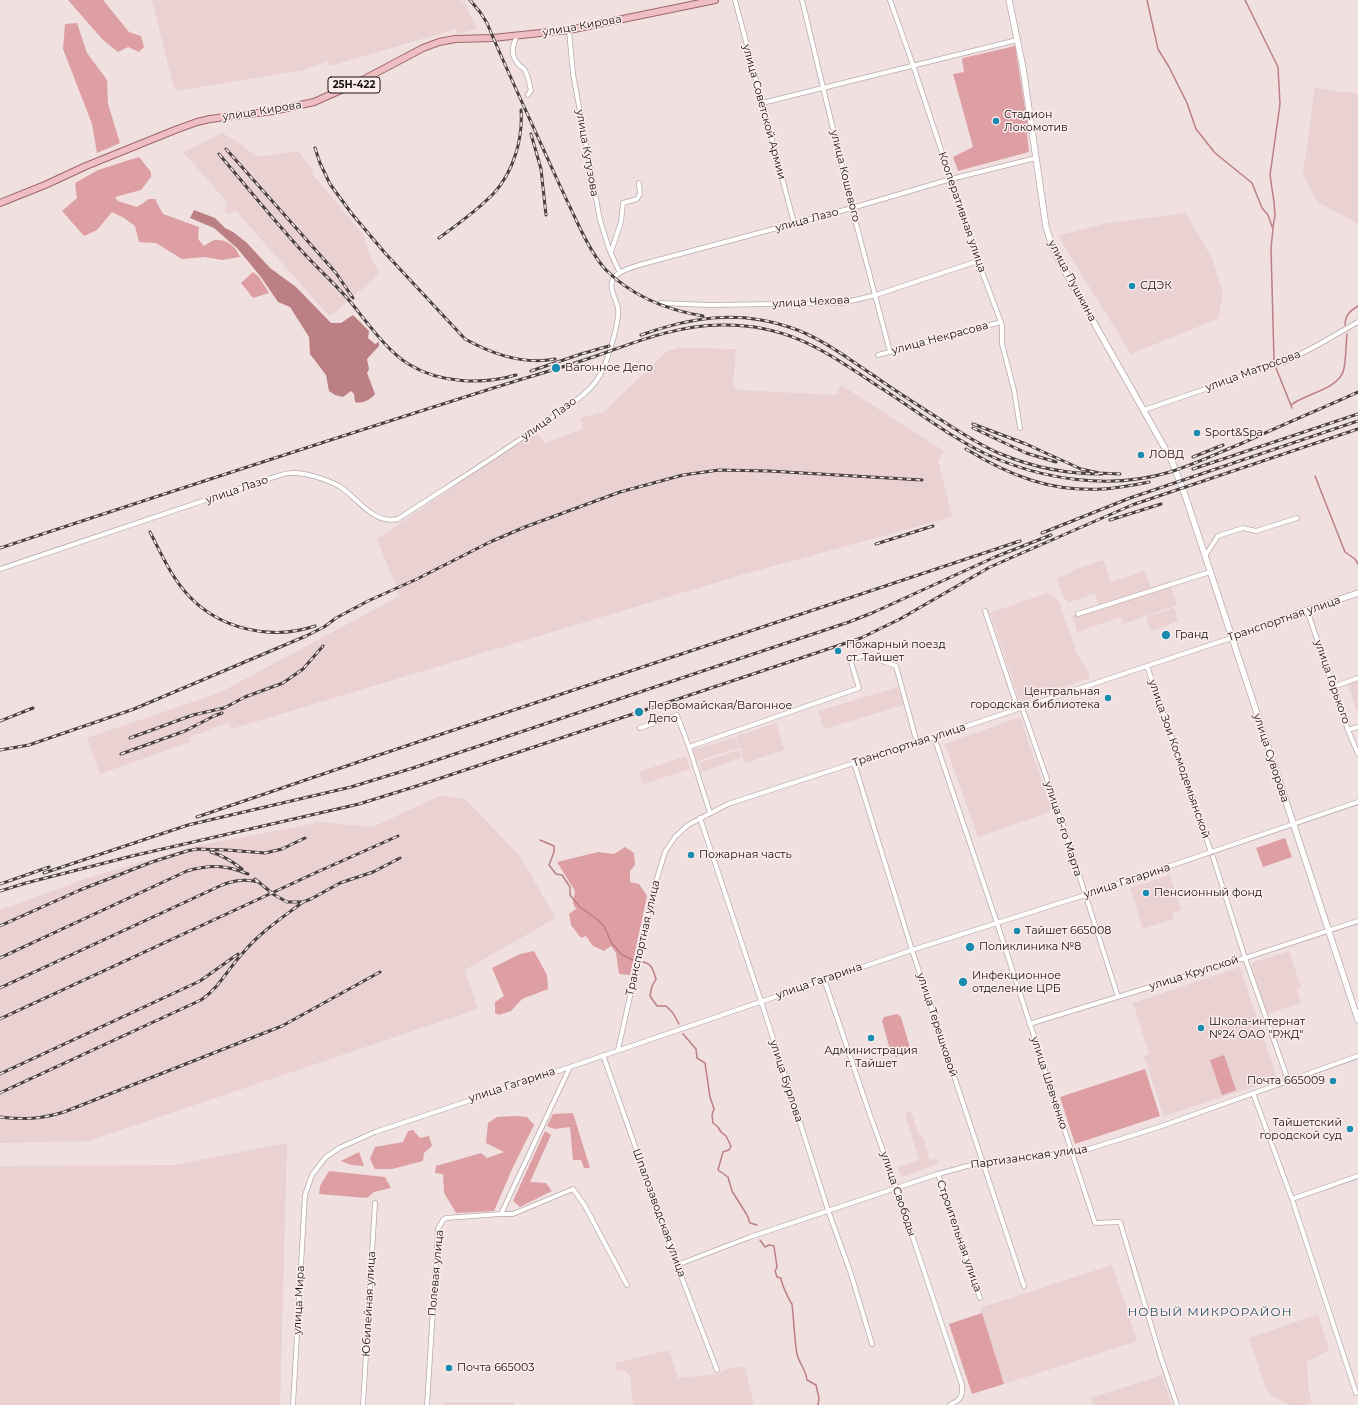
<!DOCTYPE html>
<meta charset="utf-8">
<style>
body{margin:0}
canvas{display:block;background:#f0e0e0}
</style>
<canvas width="1358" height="1405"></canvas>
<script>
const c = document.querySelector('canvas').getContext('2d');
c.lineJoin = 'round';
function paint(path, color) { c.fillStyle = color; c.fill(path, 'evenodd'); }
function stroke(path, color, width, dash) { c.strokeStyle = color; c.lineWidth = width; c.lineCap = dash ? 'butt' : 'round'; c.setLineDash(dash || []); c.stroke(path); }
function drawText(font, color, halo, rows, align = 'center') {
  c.font = font + ' Montserrat,sans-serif'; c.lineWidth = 3; c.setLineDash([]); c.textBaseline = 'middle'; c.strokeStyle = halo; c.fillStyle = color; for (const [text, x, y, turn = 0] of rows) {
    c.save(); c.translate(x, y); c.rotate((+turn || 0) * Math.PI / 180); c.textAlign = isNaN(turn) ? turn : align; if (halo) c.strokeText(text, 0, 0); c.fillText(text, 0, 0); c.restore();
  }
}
paint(new Path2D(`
 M 152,0 L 461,0 L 467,6 L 468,11 L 477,29 L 457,34 L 456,29 L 330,66 L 328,61 L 304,70 L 176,91 L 173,85 L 164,49 Z
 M 1315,88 L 1358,94 L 1358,224 L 1318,202 L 1303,174 Z
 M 222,133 L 235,140 L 257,157 L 298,151 L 312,169 L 313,175 L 363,234 L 370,256 L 379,272 L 374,279 L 331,315 L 328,315 L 236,211 L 228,214 L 224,210 L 228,203 L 183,152 Z
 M 1185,213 L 1212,258 L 1223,294 L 1218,319 L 1131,354 L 1058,236 L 1107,223 Z
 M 678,348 L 736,349 L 733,386 L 738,390 L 836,395 L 841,385 L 944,451 L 938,461 L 952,517 L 741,575 L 231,729 L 229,722 L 189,737 L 190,742 L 100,774 L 87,738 L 219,693 L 400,596 L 377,539 L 536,431 L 544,443 L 583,429 L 580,418 L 604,412 L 666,352 Z
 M 1103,560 L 1111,582 L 1145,571 L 1151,587 L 1169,581 L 1177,605 L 1123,624 L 1121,617 L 1077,632 L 1072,616 L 1099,606 L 1095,593 L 1068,603 L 1066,599 L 1064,600 L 1057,578 L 1071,573 L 1071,571 Z
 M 1047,593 L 1059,602 L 1077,654 L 1089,672 L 1090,678 L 1020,702 L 990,613 Z
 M 1174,608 L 1178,621 L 1151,631 L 1146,617 Z
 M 1358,681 L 1358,715 L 1348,684 Z
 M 898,687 L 904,705 L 824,729 L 818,711 Z
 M 1020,717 L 1052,811 L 978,837 L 945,744 Z
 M 776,723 L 784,750 L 745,763 L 736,736 Z
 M 735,737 L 739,748 L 697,761 L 693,750 Z
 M 739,750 L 742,758 L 701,772 L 699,763 Z
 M 686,756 L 690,769 L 643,784 L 639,772 Z
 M 441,795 L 465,799 L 519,855 L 556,918 L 465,970 L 478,1009 L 88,1141 L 0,1143 L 0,910 L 88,878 L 199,845 L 287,829 L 319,822 L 373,827 Z
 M 1170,875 L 1181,910 L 1172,913 L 1174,919 L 1143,929 L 1130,888 Z
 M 1289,951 L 1301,988 L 1297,989 L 1301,1003 L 1267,1014 L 1251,963 Z
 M 1240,967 L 1277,1079 L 1164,1116 L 1144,1056 L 1149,1054 L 1133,1003 Z
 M 911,1111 L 919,1136 L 922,1135 L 930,1160 L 937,1158 L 939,1164 L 901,1177 L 898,1167 L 919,1160 L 905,1113 Z
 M 287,1143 L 280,1405 L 0,1405 L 0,1166 L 174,1165 Z
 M 1112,1265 L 1137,1341 L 1004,1384 L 980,1308 Z
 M 1318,1314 L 1329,1350 L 1307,1362 L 1308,1386 L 1312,1403 L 1302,1405 L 1290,1405 L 1271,1395 L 1266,1389 L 1249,1338 Z
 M 669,1350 L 678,1378 L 718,1374 L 729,1368 L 745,1367 L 754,1405 L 633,1405 L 630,1375 L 625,1371 L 617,1371 L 615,1363 Z
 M 1162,1375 L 1172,1405 L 1093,1405 L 1091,1398 Z
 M 443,1402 L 514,1402 L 514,1405 L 443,1405 Z`), '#ead1d2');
paint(new Path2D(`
 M 68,0 L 103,0 L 129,32 L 141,36 L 144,47 L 139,52 L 128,47 L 118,52 L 103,40 Z
 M 77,23 L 87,53 L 107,80 L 108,104 L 120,143 L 97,153 L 92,124 L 63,49 L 65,24 Z
 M 1015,46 L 1029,133 L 1027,133 L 1029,152 L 958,171 L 953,157 L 973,147 L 953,74 L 964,72 L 962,60 L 963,58 Z
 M 139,157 L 151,172 L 151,177 L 141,190 L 115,197 L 118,201 L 137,207 L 149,199 L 155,199 L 163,214 L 199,227 L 198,239 L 204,246 C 207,244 211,241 215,240 C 227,239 236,246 240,257 L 222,260 L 205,257 L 182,259 L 156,243 L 139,242 L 135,226 L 124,218 L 112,212 L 97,230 L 84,236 L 62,211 L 77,198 L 75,183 L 98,170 Z
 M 253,272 L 259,277 L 269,293 L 253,298 L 241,283 Z
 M 1285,838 L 1292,857 L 1263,867 L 1256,848 Z
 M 625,847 L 634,853 L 635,865 L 630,871 L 630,882 L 639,884 L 647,896 L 630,975 L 619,974 L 616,953 L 611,946 L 604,951 L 593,946 L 586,936 L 581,938 L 571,925 L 569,914 L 576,909 L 573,903 L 575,891 L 557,862 L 598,852 L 614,854 Z
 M 534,951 L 547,975 L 548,989 L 522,999 L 511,1011 L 499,1015 L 495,1013 L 495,1002 L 504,996 L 492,968 L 520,954 Z
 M 897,1014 L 901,1017 L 910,1048 L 908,1053 L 896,1057 L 891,1053 L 882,1021 L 884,1017 Z
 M 1224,1055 L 1236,1090 L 1222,1095 L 1210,1060 Z
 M 1145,1069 L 1160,1116 L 1075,1144 L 1060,1097 Z
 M 573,1113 L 590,1168 L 584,1168 L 581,1160 L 573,1160 L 570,1127 L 554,1129 L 547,1126 L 553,1114 Z
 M 516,1116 L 527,1117 L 534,1125 L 513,1167 L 494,1211 L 456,1213 L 444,1193 L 443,1174 L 435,1173 L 436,1166 L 481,1153 L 487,1158 L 504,1152 L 486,1143 L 488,1123 L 497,1117 Z
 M 413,1130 L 420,1138 L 429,1136 L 432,1146 L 424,1153 L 423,1161 L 392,1169 L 375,1169 L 370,1159 L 375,1147 L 403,1142 L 408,1131 Z
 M 545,1131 L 551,1135 L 530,1182 L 546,1183 L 552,1191 L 520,1207 L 513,1201 Z
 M 359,1152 L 364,1166 L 351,1165 L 341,1161 Z
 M 329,1171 L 385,1177 L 391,1188 L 374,1192 L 367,1198 L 319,1194 L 320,1186 Z
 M 982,1313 L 1004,1384 L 972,1394 L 949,1324 Z`), '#dd9fa3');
paint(new Path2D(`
 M 194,210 L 215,218 L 225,228 L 233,232 L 247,243 L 270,268 L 296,287 L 331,323 L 341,323 L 353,315 L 369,331 L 368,338 L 375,344 L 379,342 L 379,346 L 367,359 L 369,369 L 367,373 L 375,394 C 370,400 363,404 355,402 L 354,394 L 351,391 L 343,397 L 335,395 L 329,391 L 326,375 L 310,354 L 309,337 L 290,307 L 278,302 L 261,277 L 237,248 L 214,228 L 190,218 Z`), '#bc7f83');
stroke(new Path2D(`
 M 1147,0 L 1158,49 L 1169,67 L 1187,103 L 1196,129 L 1215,153 L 1252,183 L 1262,208 L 1268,215 L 1273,229 L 1271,248 L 1274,360
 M 1245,0 L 1278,67 L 1280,104 L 1270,175 L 1274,202 L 1275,215 L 1273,227
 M 1345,325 C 1345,315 1350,311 1358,306
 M 1276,368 L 1292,408
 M 1291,405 C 1305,394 1337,389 1343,372 C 1346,364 1346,343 1347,334
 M 1315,476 L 1345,552 L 1355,559 L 1358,564
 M 540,840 L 554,846 L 554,852 L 549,865 L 556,874 L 562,875 L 570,887 L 570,895 L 580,907 L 597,919 L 604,926 L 611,942 L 622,955 L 633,960
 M 642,962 C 652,963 653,970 656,979 L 652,986 L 650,996 L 657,1006 L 666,1006 L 673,1013 L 679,1024
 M 683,1034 L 696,1049 L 697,1058 L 705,1063 L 710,1097 L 714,1109 L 712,1115 L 713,1123 L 718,1127 L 721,1132 L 726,1136 L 731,1146 L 729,1150 L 723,1152 L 718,1170 L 728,1177 L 732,1191 L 747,1215 L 750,1223 L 757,1225
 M 760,1240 L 765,1247 L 769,1245 L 774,1246 L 777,1267 L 775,1271 L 777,1277 L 781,1278 C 781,1283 789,1300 792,1304 C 794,1320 794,1338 797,1354 C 799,1363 806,1370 807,1380 L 816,1385 L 819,1398 L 818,1405`), '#bc7f83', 1.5);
const street = new Path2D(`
 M 735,0 L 794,223
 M 802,0 L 852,208 L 890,352
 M 890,0 L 913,65 L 978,261 L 1002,325 L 1002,344 L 1014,390 L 1020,428
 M 569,30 L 573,74 L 600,220 L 609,249 L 620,273
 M 517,36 C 512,46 510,55 519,65 C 520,66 522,67 524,69 C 528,74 529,83 531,90 L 528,95
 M 762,103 L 1017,40
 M 611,252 L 621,222 L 623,203 L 637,199 L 640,194 L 639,183
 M 661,303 L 710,305 L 842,303 L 876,295 L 978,261
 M 878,355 L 1001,322
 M 1144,410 L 1287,361 L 1316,346 L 1358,322
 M 1205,556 L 1218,536 L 1243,528 L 1256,531 L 1297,518
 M 0,569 L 271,478 C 278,476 285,473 292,473 C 305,472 328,480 339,486 C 358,498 373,525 398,519 C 450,485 504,452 555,415 C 571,404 591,392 600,375 C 607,363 620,321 618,308 C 616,299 608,287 613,279 C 617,271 632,268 639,265 L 852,208 L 951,179 L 1036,158
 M 1307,610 L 1348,730 L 1358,754
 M 985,611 L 1018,709
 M 1078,614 L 1210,572
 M 1147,666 L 1211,852
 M 1333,687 L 1358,678
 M 1022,707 L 1065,831 L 1118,997
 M 640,728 L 677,715 L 689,747
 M 1348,730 L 1358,727
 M 934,737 L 997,923 L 1095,1223 L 1120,1222 L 1161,1358 L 1177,1405
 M 854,763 L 912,950 L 1024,1286
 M 710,813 L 689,747 L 859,688 L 850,659 L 866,655 L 896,666 L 917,743
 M 700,818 L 761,1001 L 828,1210 L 851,1274 L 872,1344
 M 1213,857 L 1245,958 L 1288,1080
 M 824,979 L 870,1115 L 894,1181 L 962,1385 C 963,1397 960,1400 950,1405
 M 1029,1024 L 1245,958 L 1358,921
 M 618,1050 L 655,885 L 665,852 L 675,837 L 688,825 L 728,804 L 934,737 L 1231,638
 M 603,1055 L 677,1265 L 717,1370
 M 1253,1093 L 1292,1199 L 1356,1393
 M 938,1174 L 980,1298
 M 1292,1199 L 1358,1176
 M 501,1214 L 513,1214 L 573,1189 L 585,1206 L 627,1285
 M 677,1265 L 750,1237 L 938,1174 L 982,1162 L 1072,1153 L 1089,1149 L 1159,1127 L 1358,1056
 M 293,1405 L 305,1195 L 312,1175 L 325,1158 L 339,1148 L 375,1132 L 570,1067 L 912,950 L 1085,895 L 1358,802
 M 363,1405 L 375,1203
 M 427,1405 L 438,1229 L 443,1220 L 446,1218 L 501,1214 L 570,1067`);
const secondary = new Path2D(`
 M 1009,0 L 1023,68 L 1046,227 L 1052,246 L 1062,266 L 1171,459 L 1185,495 L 1358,1020
 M 1231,638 L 1307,610 L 1358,593`);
const primary = new Path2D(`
 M 0,203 L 45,185 L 86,166 L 175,130 L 197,122 L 210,119 L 273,111 L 314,102 L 357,83 L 423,48 L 439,42 L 455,39 L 493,38 L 569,30 L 715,0`);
stroke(street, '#baaaab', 5.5);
stroke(secondary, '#baaaab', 7);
stroke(primary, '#9d6669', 8);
stroke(street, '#fff', 4);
stroke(secondary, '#fff', 5.5);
stroke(primary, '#efbec2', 6);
const rail = new Path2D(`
 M 470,0 L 480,12 L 487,23 C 507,71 530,119 551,166 C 560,186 569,205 578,224 C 586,241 594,257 606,270 C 633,297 667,310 703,316
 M 531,134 L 541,169 L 546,215
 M 315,148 L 320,163 L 330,184 L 352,214 L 385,253 L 465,339 C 492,354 524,365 555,359
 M 226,149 L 336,273 L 353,298
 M 219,154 C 246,186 272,218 300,249 C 315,266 332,281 348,299 C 365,319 387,352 410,365 C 440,383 482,385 516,375
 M 439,238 C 458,224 478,210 494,193 C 514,171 523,138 521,110
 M 641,335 C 691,317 738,310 789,327 C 820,337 846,357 873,375 C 894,390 916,404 938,418 C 959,431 979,445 1001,454 C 1032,467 1068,474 1102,474
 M 531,371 L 581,354 L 609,346
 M 973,424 L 1026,444 L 1081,469 L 1099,473 L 1120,474
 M 973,428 L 1026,453 L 1056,462
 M 966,449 C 1010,476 1051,492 1103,489 C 1119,488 1134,485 1149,482
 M 1193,457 L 1223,445
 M 1193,469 L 1358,414
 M 1110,520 L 1161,504
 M 150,532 C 161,553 171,577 188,595 C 219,629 271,641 315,626
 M 1042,533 L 1130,498 L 1358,421
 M 876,544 L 933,526
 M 0,548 C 173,491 346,434 519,380 C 550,371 580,362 610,351 C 646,338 683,325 722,325 C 790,324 827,353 881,388 C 915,410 949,436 986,454 C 1042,480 1111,490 1170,472 C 1196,464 1220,452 1245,442 C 1282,425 1320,409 1358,392
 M 0,721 L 33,708
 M 130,738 L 193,715 L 224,708 L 245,697 L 283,683 L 303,669 L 323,646
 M 0,750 L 29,745 L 134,709 L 306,636 L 324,627 L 336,618 L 368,601 L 417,579 L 490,542 L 525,527 L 620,492 L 683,475 L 719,470 L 769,471 L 922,480
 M 121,754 L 185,731 L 214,716 L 222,713
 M 197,817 L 370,758 L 1020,541
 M 211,852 C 222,855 233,862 242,869
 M 44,873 L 188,825 L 351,787 L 413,768 L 849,622 L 872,613 L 995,557 L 1051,535
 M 255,879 L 273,894 L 287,902 L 303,902 L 311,899 L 340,883 L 373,872 L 400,858
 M 0,884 L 49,867
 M 0,891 L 26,883 L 132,856 L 359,804 L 420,785 L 861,638 L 900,619 L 990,567 L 1132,505 L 1358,429
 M 0,926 L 80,890 L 152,862 L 187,851 L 197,849 L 227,850 L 265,853 L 282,849 L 305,838
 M 0,958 L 187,871 C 210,864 226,865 248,874
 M 0,988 L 222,885 C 235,880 245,879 259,882
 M 0,1019 L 315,873 L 398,836
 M 0,1074 L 200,981 L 238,954
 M 0,1093 L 201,1000 C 219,988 228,969 242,954 C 259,933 282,918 303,902
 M 0,1117 C 24,1120 41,1119 64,1112 L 282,1026 L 380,972`);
stroke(rail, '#494141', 3);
stroke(rail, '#fdeded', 1.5, [4.5]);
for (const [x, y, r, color] of [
 [996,121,4,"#1a8cb0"],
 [1132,286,4,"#1a8cb0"],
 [556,368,5,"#1a8cb0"],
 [1197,433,4,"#1a8cb0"],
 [1141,455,4,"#1a8cb0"],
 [1166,635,5,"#1a8cb0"],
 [838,651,4,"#1a8cb0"],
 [1108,698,4,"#1a8cb0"],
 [639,712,5,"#1a8cb0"],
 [691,855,4,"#1a8cb0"],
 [1146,893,4,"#1a8cb0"],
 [1017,931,4,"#1a8cb0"],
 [970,947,5,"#1a8cb0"],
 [963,982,5,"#1a8cb0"],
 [1201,1028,4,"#1a8cb0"],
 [871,1038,4,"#1a8cb0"],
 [1333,1081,4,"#1a8cb0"],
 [1350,1129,4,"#1a8cb0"],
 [449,1368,4,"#1a8cb0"]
]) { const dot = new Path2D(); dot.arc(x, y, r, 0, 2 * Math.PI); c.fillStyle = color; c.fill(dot); stroke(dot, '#fdeded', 1.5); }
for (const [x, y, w] of [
 [354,85,52]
]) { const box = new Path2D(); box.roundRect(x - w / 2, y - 8, w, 16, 3); c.fillStyle = '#fdeded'; c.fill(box); stroke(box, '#161111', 1); }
drawText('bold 10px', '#161111', null, [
 ["25Н-422",354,85]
]);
drawText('11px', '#161111', '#fdeded', [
 ["улица Кирова",582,26,-10],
 ["улица Кирова",262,111,-9],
 ["улица Советской Армии",764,112,75],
 ["улица Кутузова",587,153,80],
 ["улица Кошевого",845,176,76],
 ["Кооперативная улица",962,212,71],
 ["улица Лазо",807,220,-15],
 ["улица Пушкина",1072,281,62],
 ["улица Чехова",811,302,-3],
 ["улица Некрасова",940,338,-15],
 ["улица Матросова",1253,371,-20],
 ["улица Лазо",549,419,-36],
 ["улица Лазо",237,490,-19],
 ["Транспортная улица",1284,619,-19],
 ["улица Горького",1332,682,71],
 ["Транспортная улица",909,745,-18],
 ["улица Суворова",1271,758,72],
 ["улица Зои Космодемьянской",1179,759,71],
 ["улица 8-го Марта",1063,829,72],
 ["улица Гагарина",1127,881,-18],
 ["Транспортная улица",643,938,-77],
 ["улица Крупской",1194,973,-17],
 ["улица Гагарина",819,981,-19],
 ["улица Терешковой",937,1025,72],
 ["улица Бурлова",786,1081,72],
 ["улица Шевченко",1049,1083,72],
 ["улица Гагарина",512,1085,-18],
 ["Партизанская улица",1029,1157,-8],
 ["улица Свободы",898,1194,71],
 ["Шпалозаводская улица",659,1213,70],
 ["Строительная улица",959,1236,71],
 ["Полевая улица",436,1273,-85],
 ["улица Мира",299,1300,-87],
 ["Юбилейная улица",369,1304,-87]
]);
drawText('11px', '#161111', '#fdeded', [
 ["Стадион",1004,115],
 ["Локомотив",1004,128],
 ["СДЭК",1140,286],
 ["Вагонное Депо",565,368],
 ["Sport&Spa",1205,433],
 ["ЛОВД",1149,455],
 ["Гранд",1175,635],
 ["Пожарный поезд",846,645],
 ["ст. Тайшет",846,658],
 ["Центральная",1100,692,"right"],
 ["городская библиотека",1100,705,"right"],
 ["Первомайская/Вагонное",648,706],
 ["Депо",648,719],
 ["Пожарная часть",699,855],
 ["Пенсионный фонд",1154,893],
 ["Тайшет 665008",1025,931],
 ["Поликлиника №8",979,947],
 ["Инфекционное",972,976],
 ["отделение ЦРБ",972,989],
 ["Школа-интернат",1209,1022],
 ["№24 ОАО \"РЖД\"",1209,1035],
 ["Администрация",871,1051,"center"],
 ["г. Тайшет",871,1064,"center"],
 ["Почта 665009",1325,1081,"right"],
 ["Тайшетский",1342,1123,"right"],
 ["городской суд",1342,1136,"right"],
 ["Почта 665003",457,1368]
], 'left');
c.letterSpacing = '1px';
drawText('12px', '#215164', '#fdeded', [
 ["НОВЫЙ МИКРОРАЙОН",1210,1312]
]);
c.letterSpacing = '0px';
</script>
